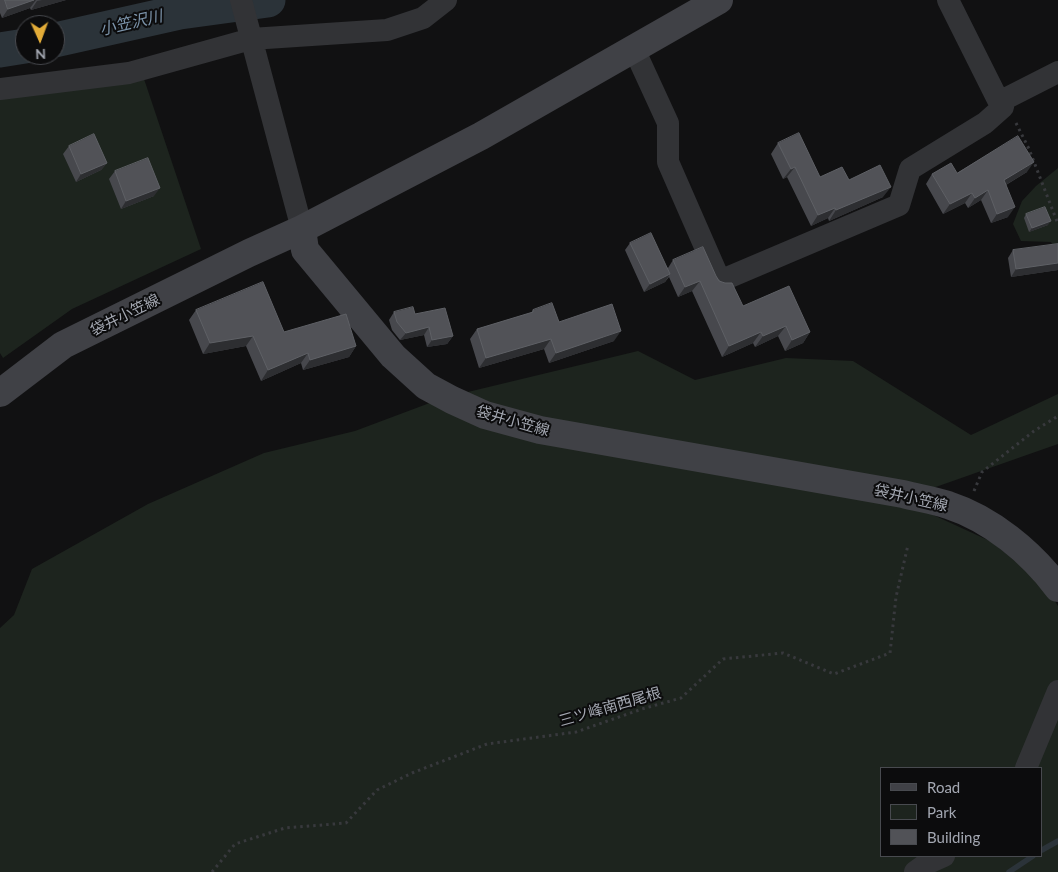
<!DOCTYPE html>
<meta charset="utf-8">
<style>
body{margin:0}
#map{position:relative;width:1058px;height:872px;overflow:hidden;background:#111112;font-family:Lato,sans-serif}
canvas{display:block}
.legend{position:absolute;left:880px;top:767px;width:162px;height:90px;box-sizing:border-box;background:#0c0c0d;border:1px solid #484a4f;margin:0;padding:6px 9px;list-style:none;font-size:15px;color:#a3a7b1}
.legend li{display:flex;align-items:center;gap:10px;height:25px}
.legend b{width:25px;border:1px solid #484a4f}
.north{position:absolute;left:15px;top:15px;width:50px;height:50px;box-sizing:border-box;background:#0c0c0d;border:1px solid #484a4f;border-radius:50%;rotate:178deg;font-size:14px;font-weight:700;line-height:20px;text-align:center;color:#a3a7b1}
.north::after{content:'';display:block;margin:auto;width:18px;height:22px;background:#e2ac38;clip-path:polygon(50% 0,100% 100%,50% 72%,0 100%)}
</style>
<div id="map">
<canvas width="1058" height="872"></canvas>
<ul class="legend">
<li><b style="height:6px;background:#404146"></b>Road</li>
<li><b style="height:14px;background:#1d241e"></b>Park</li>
<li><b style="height:14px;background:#515257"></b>Building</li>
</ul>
<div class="north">N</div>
</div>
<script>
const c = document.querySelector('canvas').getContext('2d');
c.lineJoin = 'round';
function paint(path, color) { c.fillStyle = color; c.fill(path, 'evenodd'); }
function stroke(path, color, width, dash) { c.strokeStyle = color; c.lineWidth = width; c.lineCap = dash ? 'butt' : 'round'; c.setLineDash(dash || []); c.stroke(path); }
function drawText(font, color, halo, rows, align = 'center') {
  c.font = font + ' Lato,"Noto Sans JP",sans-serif'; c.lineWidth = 4; c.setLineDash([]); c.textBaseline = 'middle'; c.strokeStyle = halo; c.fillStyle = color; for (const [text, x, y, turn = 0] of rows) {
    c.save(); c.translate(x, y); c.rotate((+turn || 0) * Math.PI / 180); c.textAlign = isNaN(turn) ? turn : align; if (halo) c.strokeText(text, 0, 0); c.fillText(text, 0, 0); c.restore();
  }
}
paint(new Path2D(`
 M 141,70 L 201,249 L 72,309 L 3,358 L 0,353 L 0,89 Z
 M 1058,168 L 1058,258 L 1051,242 L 1021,241 L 1013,224 L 1022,201 L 1036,186 Z
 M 638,351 L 695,380 L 786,358 L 853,361 L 971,435 L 1058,394 L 1058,444 L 930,489 L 929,513 L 992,542 L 1046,587 L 1058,606 L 1058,872 L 0,872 L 0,628 L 14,615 L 32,569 L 148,504 L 264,453 L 355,431 L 443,398 ZM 882,768 L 1042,768 L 1042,856 L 882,856 Z`), '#1d241e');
stroke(new Path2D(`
 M 1042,850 L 1058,841
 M 1009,872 L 1033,856`), '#2b3339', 5.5);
stroke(new Path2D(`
 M 55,40 L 180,12 L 268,0
 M 0,50 L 25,46`), '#2b3339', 35);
stroke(new Path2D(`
 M 1016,123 L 1029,149 L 1058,224
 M 974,491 L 982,472 L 1034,431 L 1058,416
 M 212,872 L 235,844 L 285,828 L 346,823 L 377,790 L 412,773 L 487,744 L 576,732 L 642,709 L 681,698 L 723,659 L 783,653 L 834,674 L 890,653 L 896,597 L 908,545`), '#38393d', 3, [2.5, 4]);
stroke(new Path2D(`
 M 241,0 L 302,229
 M 634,49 L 668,123 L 668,162 L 720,281 L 899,205 L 910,169 L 985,123 L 1003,107 L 999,102 L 948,0
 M 0,89 L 129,73 L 251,39 L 387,30 L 423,18 L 446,0
 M 999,102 L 1058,72
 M 1026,768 L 1058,691
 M 915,872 L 926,864 L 944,856`), '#323336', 22);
stroke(new Path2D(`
 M 302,229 L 481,136 L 719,0
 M 0,393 L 63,345 L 249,253 L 302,229 L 305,250 L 393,356 L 426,386 L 452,400 L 485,415 L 540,430 L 903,494 C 918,498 934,500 948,505 C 991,519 1031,552 1058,588`), '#404146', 28);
paint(new Path2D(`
 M 0,0 L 66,0 L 31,10 L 30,8 L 2,18 L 0,13 Z
 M 778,143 L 820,177 L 849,180 L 883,197 L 829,221 L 828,218 L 811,226 L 787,177 L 783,179 L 771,154 Z
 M 69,146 L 107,163 L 101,170 L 76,182 L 63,154 Z
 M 115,171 L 154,196 L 121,209 L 109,179 Z
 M 1027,172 L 1006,185 L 1008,217 L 991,223 L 981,200 L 968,208 L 965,203 L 943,214 L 926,184 L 932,174 Z
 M 1026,214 L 1048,225 L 1029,232 L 1024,218 Z
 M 630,243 L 668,268 L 673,260 L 716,276 L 743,306 L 810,332 L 803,343 L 785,351 L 778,336 L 755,347 L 753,343 L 722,357 L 692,291 L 678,297 L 669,277 L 665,282 L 644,292 L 625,250 Z
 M 1058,244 L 1058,270 L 1011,277 L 1008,258 L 1013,250 Z
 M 196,310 L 284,332 L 356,346 L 349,357 L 303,370 L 301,363 L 261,381 L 246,346 L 203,354 L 189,320 Z
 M 533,310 L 559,322 L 614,341 L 549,363 L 544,349 L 479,368 L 470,339 L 477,329 L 531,313 Z
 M 394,312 L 415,314 L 453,336 L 447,344 L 427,347 L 424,335 L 400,340 L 392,330 L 389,320 Z`), '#47484d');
paint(new Path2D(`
 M 34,0 L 36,0 L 30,8 L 2,18 L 8,9 Z
 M 42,0 L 66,0 L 31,10 L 37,1 Z
 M 1034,162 L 1027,172 L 997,190 L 1004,180 Z
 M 107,163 L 101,170 L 76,182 L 81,174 Z
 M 795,167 L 787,177 L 783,179 L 791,169 Z
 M 891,187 L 883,197 L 829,221 L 836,210 Z
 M 160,188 L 154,196 L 121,209 L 126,201 Z
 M 988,190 L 981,200 L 968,208 L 975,198 Z
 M 972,193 L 965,203 L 943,214 L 950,204 Z
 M 1015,207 L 1008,217 L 991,223 L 997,214 Z
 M 835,208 L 828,218 L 811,226 L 818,215 Z
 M 1051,221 L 1048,225 L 1029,232 L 1032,228 Z
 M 1058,263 L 1058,270 L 1011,277 L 1016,269 Z
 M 670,274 L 665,282 L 644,292 L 650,284 Z
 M 700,281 L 692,291 L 678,297 L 685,287 Z
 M 786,326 L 778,336 L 755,347 L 763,336 Z
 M 429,327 L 424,335 L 400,340 L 406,333 Z
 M 621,331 L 614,341 L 549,363 L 556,353 Z
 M 761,332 L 753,343 L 722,357 L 729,346 Z
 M 810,332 L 803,343 L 785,351 L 792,340 Z
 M 253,336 L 246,346 L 203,354 L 210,343 Z
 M 453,336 L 447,344 L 427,347 L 432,340 Z
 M 551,339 L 544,349 L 479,368 L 486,358 Z
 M 356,346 L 349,357 L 303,370 L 310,360 Z
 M 308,353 L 301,363 L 261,381 L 268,370 Z`), '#2d2e31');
const building = new Path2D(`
 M 5,0 L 34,0 L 8,9 Z
 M 799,133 L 820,177 L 842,167 L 849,180 L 880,165 L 891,187 L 836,210 L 835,208 L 818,215 L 795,167 L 791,169 L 778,143 Z
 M 94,134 L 107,163 L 81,174 L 69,146 Z
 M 1018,136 L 1034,162 L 1004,180 L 1015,207 L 997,214 L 988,190 L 975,198 L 972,193 L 950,204 L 932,174 L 951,163 L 957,173 Z
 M 148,158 L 160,188 L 126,201 L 115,171 Z
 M 1045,207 L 1051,221 L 1032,228 L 1026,214 Z
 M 651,233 L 670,274 L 650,284 L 630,243 Z
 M 1058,244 L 1058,263 L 1016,269 L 1013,250 Z
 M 703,247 L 716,276 L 719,281 L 725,283 L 732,283 L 743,306 L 789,286 L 810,332 L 792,340 L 786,326 L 763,336 L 761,332 L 729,346 L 700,281 L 685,287 L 673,260 Z
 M 263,282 L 284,332 L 346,314 L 356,346 L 310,360 L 308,353 L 268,370 L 253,336 L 210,343 L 196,310 Z
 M 552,303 L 559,322 L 612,304 L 621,331 L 556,353 L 551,339 L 486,358 L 477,329 L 533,312 L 533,310 Z
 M 413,307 L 415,314 L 445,308 L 453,336 L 432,340 L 429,327 L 406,333 L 397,322 L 394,312 Z`);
paint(building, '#515257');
stroke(building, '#5e6065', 1);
drawText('15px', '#a3a7b1', '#0c0c0d', [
 ["袋井小笠線",125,315,-26],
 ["袋井小笠線",513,421,16],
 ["袋井小笠線",911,498,13],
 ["三ツ峰南西尾根",610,707,-16]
]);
drawText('italic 16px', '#7c94ab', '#0c0c0d', [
 ["小笠沢川",131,23,-13]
]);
</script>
